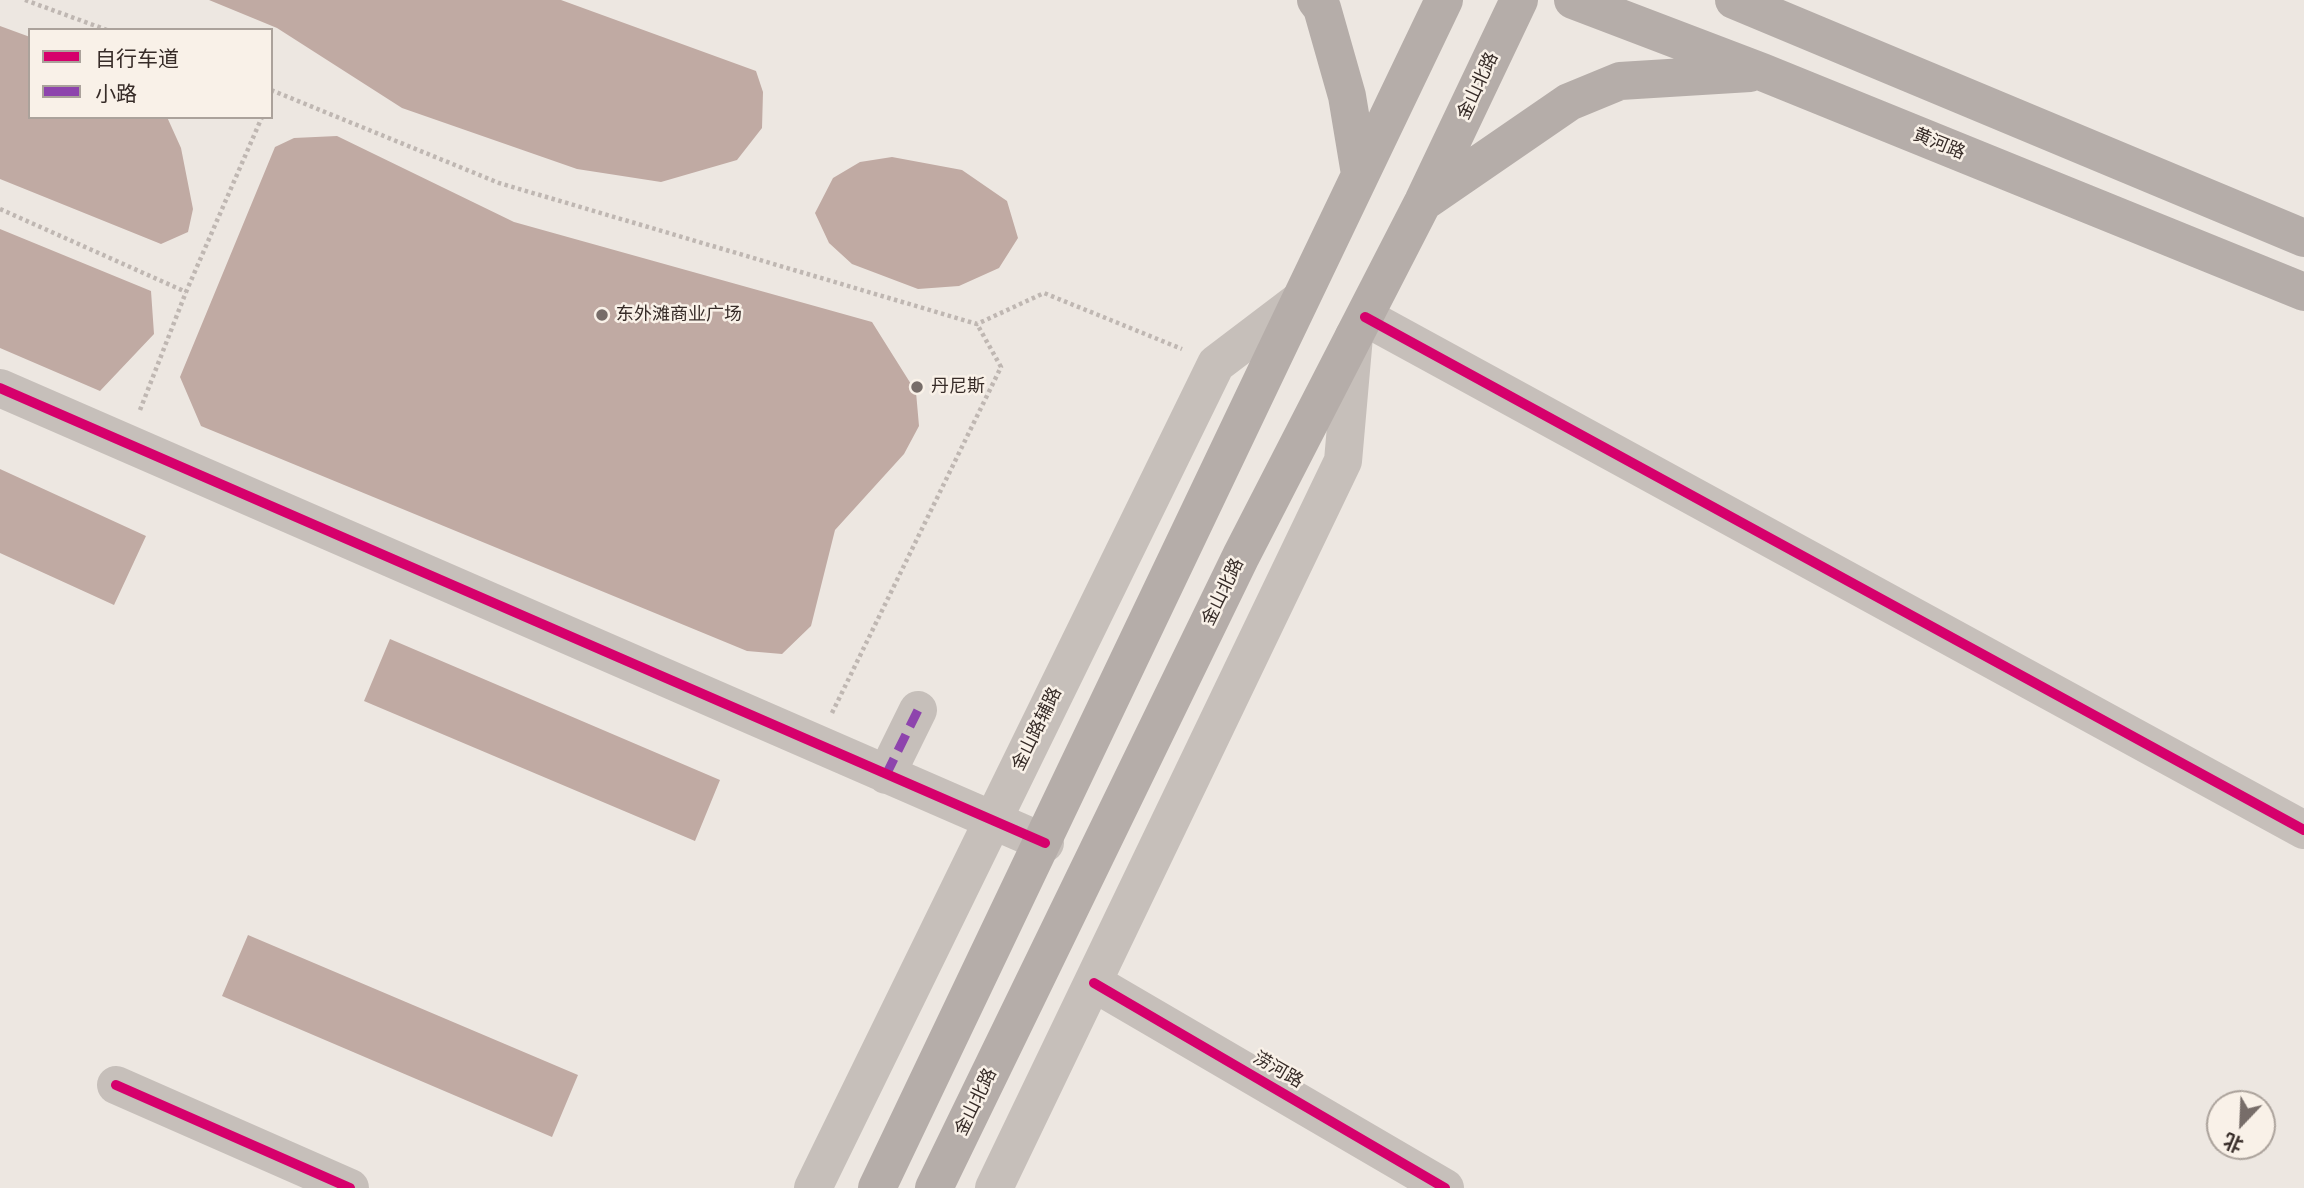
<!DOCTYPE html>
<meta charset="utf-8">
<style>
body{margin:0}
#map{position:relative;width:2304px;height:1188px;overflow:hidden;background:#ede7e1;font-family:Figtree,"Noto Sans SC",sans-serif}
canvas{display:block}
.legend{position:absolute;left:28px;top:28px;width:245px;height:91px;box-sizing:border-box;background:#f9f1e8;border:2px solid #aba29b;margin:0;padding:9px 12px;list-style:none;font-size:21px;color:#372c28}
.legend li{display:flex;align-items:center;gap:14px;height:35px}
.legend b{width:35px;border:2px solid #aba29b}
.north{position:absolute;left:2206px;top:1090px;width:70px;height:70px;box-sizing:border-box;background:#f9f1e8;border:2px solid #aba29b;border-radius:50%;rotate:203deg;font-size:19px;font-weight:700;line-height:28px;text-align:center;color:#372c28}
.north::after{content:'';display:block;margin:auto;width:24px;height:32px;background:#776d69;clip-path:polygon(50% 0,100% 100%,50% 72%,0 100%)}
</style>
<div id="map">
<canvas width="2304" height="1188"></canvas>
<ul class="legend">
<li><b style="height:9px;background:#d6006c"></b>自行车道</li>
<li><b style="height:9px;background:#8e44ad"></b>小路</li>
</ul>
<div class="north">北</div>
</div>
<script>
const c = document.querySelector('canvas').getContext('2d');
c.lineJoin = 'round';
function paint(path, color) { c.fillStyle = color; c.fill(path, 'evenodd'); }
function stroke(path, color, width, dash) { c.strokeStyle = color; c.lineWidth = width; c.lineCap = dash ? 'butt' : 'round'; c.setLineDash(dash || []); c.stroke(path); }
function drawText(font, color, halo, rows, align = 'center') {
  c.font = font + ' Figtree,"Noto Sans SC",sans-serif'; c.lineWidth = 5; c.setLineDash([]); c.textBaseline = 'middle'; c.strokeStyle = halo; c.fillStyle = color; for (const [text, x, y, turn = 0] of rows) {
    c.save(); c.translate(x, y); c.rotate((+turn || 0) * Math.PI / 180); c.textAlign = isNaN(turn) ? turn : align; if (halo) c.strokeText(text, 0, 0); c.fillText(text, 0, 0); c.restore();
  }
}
paint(new Path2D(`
 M 209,0 L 561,0 L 756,71 L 763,92 L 762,128 L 737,160 L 661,182 L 577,169 L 402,108 L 277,28 Z
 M 0,26 L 30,37 L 30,117 L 167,117 L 181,148 L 193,209 L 188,232 L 161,244 L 0,179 Z
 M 337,136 L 514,222 L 872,322 L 916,392 L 919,426 L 904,454 L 835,530 L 811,626 L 782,654 L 747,651 L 201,426 L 180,377 L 275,147 L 294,138 Z
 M 892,157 L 962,170 L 1007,201 L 1018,238 L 999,268 L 959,286 L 918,289 L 852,264 L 829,243 L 815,213 L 833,178 L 860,162 Z
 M 0,229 L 151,291 L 154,334 L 100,391 L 0,348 Z
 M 0,469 L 146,536 L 114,605 L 0,553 Z
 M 390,639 L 720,780 L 695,841 L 364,701 Z
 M 248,935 L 578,1075 L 552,1137 L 222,996 Z`), '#c0aaa3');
stroke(new Path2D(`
 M 25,0 L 107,30
 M 271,90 L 499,183 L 977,324 L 1044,293 L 1182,349
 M 0,209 L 186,292
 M 140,410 L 186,292 L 262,117
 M 832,713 L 1001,367 L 977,324`), '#bfb7b2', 4.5, [3.5, 3.5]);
stroke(new Path2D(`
 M 1365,317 L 2304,830
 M 0,388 L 1045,843
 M 886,775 L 918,710
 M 1094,983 L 1445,1188
 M 116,1085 L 350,1188
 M 813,1188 L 1216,364 L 1299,301
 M 994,1188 L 1343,461 L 1354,336`), '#c6bfba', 38);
stroke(new Path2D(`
 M 1316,0 L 1322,8 L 1347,96 L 1360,174
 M 1573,0 L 1762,72 L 2304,292
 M 1734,0 L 2304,238
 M 1425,201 L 1569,102 L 1620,81 L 1750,73
 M 877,1188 C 1069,793 1253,395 1444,0
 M 934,1188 L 1241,556 L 1423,202 L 1519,0`), '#b5ada9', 38);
stroke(new Path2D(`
 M 886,775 L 918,710`), '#8e44ad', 9, [18, 9]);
stroke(new Path2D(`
 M 1365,317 L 2304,830
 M 0,388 L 1045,843
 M 1094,983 L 1445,1188
 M 116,1085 L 350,1188`), '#d6006c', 10);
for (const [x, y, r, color] of [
 [602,315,7,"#776d69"],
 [917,387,7,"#776d69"]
]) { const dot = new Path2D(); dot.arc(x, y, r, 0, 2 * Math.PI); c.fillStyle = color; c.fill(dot); stroke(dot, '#f9f1e8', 2.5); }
drawText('18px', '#372c28', '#f9f1e8', [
 ["金山北路",1478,86,-65],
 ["黄河路",1939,144,22],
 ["金山北路",1223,592,-64],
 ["金山路辅路",1037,729,-64],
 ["涝河路",1278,1070,30],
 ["金山北路",976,1102,-64]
]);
drawText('18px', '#372c28', '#f9f1e8', [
 ["东外滩商业广场",616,315],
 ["丹尼斯",931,387]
], 'left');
</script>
